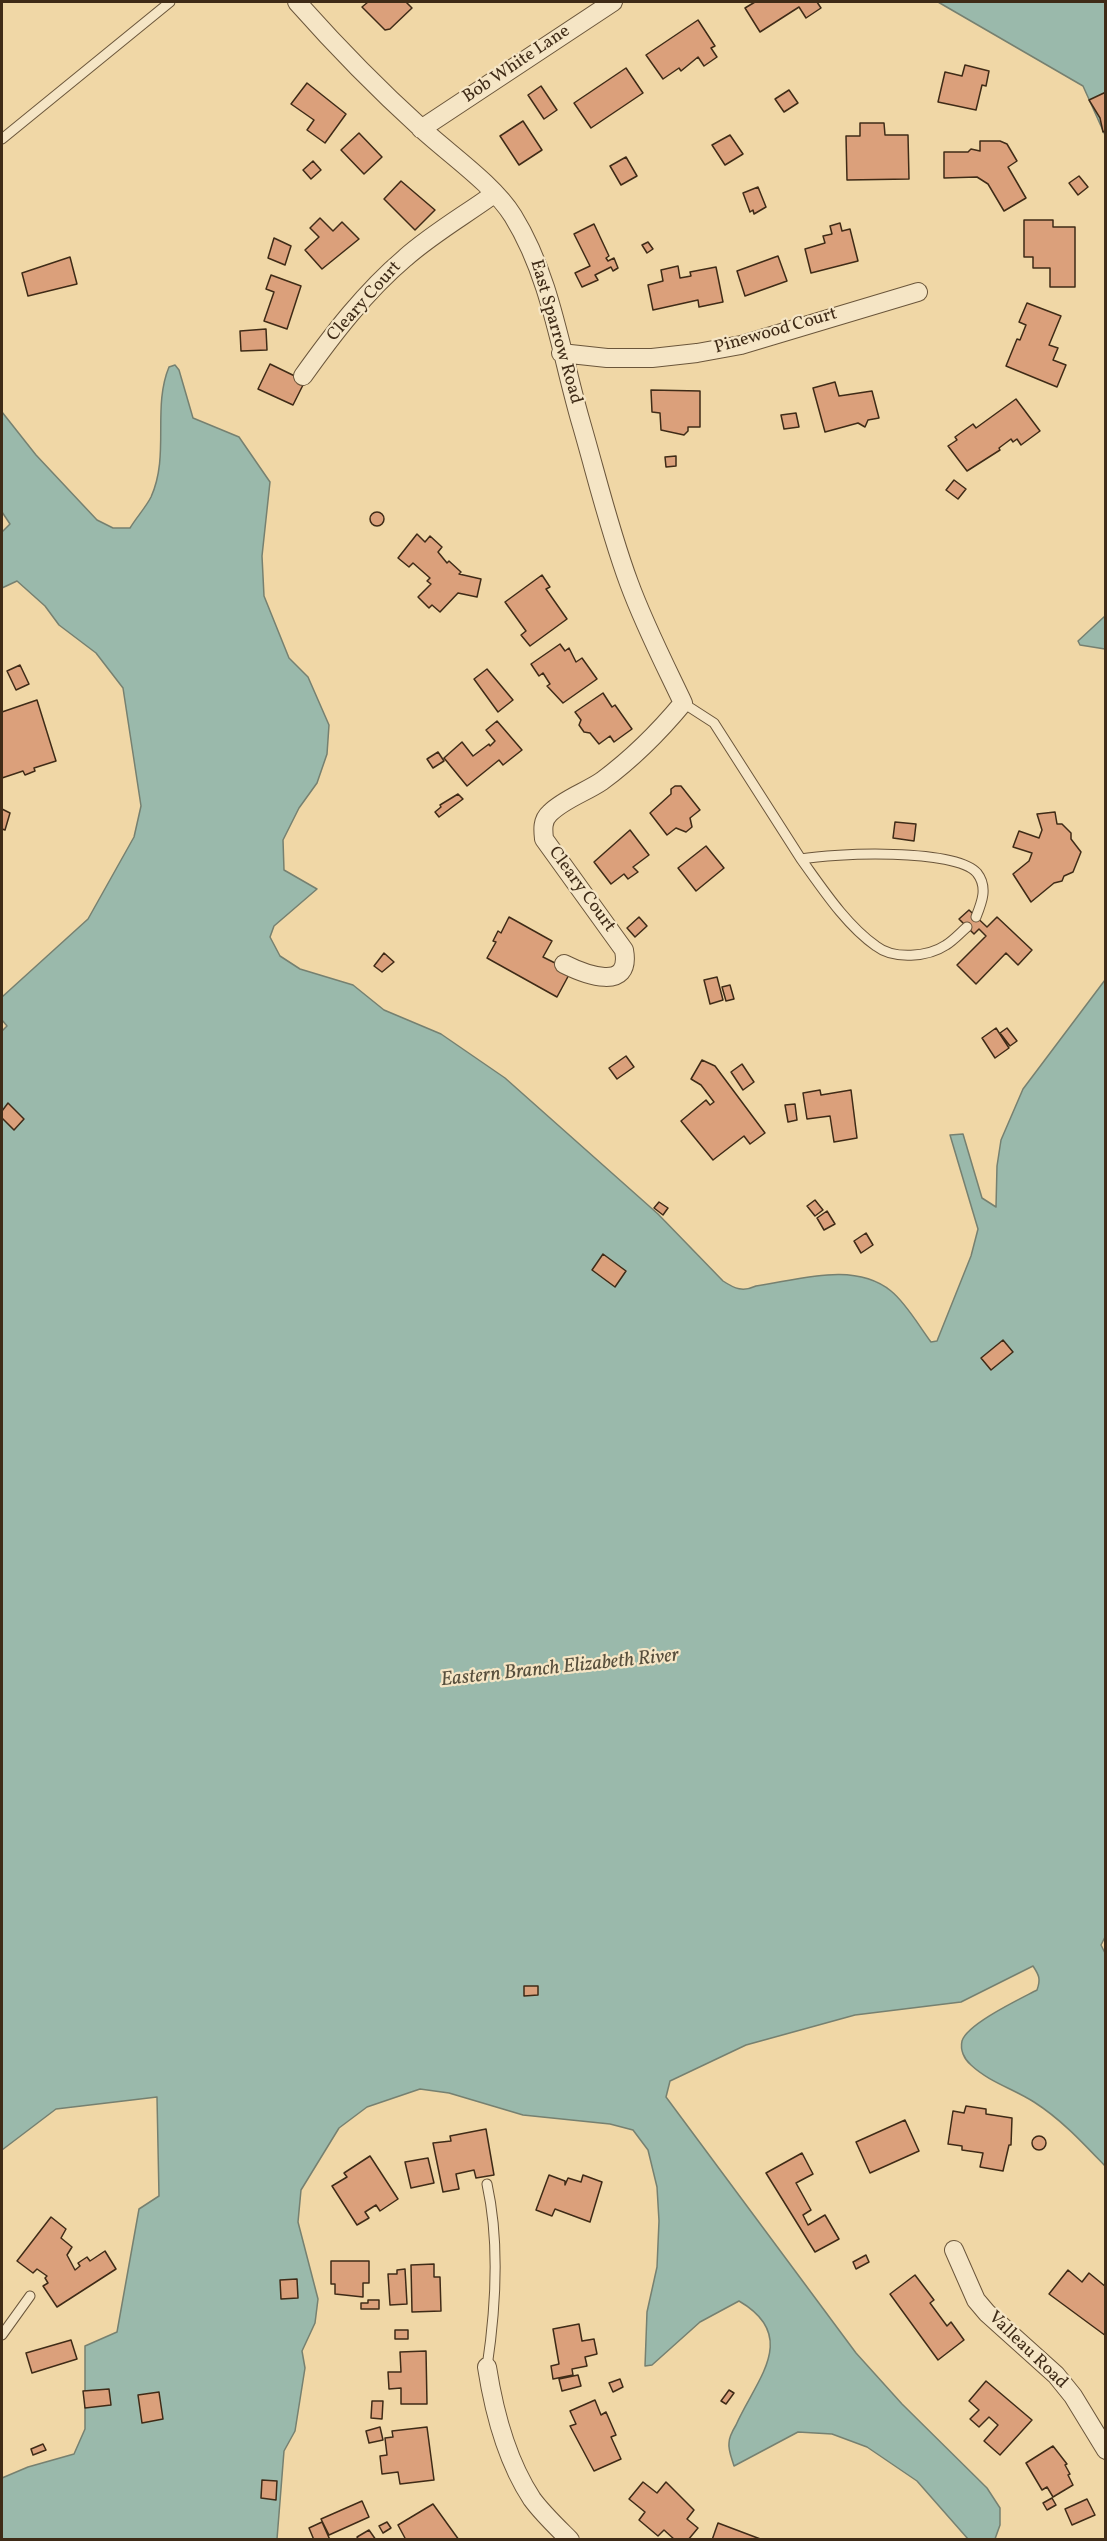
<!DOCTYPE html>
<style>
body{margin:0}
#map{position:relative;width:1107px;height:2541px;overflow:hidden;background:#f0d7a6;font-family:Vollkorn,serif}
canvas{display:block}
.frame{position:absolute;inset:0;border:3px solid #3f2b17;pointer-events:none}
</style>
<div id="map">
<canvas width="1107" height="2541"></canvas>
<div class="frame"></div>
</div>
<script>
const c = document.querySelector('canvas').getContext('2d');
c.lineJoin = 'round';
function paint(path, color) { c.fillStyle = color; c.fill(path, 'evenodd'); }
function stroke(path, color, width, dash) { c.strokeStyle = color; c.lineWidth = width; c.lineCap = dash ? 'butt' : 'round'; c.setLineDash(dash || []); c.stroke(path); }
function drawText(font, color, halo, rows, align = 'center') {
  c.font = font + ' Vollkorn,serif'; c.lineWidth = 4.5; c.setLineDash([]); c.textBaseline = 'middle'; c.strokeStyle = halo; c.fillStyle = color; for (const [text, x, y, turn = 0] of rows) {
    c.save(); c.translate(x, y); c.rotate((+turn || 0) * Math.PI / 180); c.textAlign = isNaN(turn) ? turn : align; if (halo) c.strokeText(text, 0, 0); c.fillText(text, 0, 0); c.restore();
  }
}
const water = new Path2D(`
 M 938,2 L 1105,2 L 1105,135 L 1083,86 Z
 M 175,365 L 179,370 L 193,418 L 239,437 L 270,482 L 262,556 L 264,596 L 289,658 L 308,677 L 329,725 L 327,754 L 317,783 L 299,808 L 283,840 L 284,870 L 317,889 L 274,926 L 270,937 L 280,956 L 300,969 L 353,985 L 384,1010 L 441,1034 L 505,1078 L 658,1214 L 723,1281 C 735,1289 743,1292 756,1286 C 799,1280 854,1261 891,1291 C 906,1303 919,1326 931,1342 L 937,1341 L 971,1256 L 978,1229 L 950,1135 L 963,1134 L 982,1198 L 996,1207 L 997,1166 L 1001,1140 L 1023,1089 L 1105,980 L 1106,1935 L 1101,1945 L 1106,1955 L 1105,2166 C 1083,2143 1062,2120 1034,2102 C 1014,2089 989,2082 971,2065 C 964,2059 960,2050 962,2041 C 967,2024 1020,1999 1037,1990 C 1041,1979 1039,1975 1033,1966 L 961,2002 L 855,2015 L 746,2045 L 670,2081 L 666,2097 L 856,2353 L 902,2404 L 987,2488 L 1000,2508 L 1000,2525 L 995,2539 L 968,2539 L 917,2481 L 867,2447 L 832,2434 L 798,2432 L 734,2466 C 732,2459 728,2450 729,2443 C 729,2438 733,2430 736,2425 C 755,2381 801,2337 739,2301 L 700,2322 L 652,2365 L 645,2366 L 647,2312 L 657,2267 L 659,2221 L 657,2187 L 648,2150 L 633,2130 L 610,2124 L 523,2115 L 449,2093 L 420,2089 L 367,2107 L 339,2128 L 301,2190 L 298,2222 L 318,2299 L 315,2323 L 302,2351 L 305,2368 L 295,2431 L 284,2451 L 277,2539 L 2,2540 L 2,2478 L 28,2467 L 74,2454 L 85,2429 L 85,2346 L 117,2332 L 139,2209 L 159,2196 L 157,2097 L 56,2109 L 2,2150 L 2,1031 L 7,1026 L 2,1020 L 2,997 L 88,919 L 134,837 L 141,806 L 123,688 L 96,653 L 59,625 L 45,606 L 17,581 L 2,588 L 2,532 L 10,524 L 2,512 L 2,412 L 36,455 L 97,520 L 113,528 L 130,528 C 136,518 146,507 151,497 C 170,455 152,408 169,367 Z
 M 1105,616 L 1105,649 L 1080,645 L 1078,641 Z`);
paint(water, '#9ab9ab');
stroke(water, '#768070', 1.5);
const building = new Path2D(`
 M 368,2 L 406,2 L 412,8 L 390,29 L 385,30 L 362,7 Z
 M 755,2 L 817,2 L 821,8 L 806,18 L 799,7 L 760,32 L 745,8 Z
 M 698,20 L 715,46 L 711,48 L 717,57 L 704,66 L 698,57 L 681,71 L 679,68 L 663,79 L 646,55 Z
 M 965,65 L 989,71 L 986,86 L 982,85 L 976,110 L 938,102 L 945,72 L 962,76 Z
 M 626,68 L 643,93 L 591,128 L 574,103 Z
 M 307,83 L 346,114 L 325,143 L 307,130 L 314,120 L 291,104 Z
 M 541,86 L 557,110 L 544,119 L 528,95 Z
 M 789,90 L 798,103 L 784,112 L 775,99 Z
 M 1106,92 L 1106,130 L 1103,132 L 1100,118 L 1089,100 Z
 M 523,121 L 542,150 L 519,165 L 500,136 Z
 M 860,123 L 884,123 L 885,135 L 908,135 L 909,179 L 847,180 L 846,136 L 860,136 Z
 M 359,133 L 382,157 L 364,174 L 341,150 Z
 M 730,135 L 743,154 L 725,165 L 712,145 Z
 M 980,141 L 1000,141 L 1007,144 L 1017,161 L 1008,167 L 1026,198 L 1004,211 L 988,184 L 977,177 L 944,178 L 944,152 L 968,152 L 971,149 L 980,151 Z
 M 626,157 L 637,176 L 621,185 L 610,166 Z
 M 313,161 L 321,170 L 311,179 L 303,170 Z
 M 1079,176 L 1088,187 L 1078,195 L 1069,183 Z
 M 401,181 L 435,210 L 415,230 L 384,199 Z
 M 758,187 L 766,207 L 754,214 L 753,210 L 750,212 L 743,193 Z
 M 320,218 L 333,231 L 342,222 L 359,239 L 322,269 L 305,250 L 319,237 L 310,228 Z
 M 1024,220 L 1053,220 L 1053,227 L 1075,227 L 1075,287 L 1050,287 L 1050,268 L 1033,268 L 1033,257 L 1024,257 Z
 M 840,223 L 842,231 L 850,229 L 858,261 L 811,273 L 805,249 L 825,243 L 823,236 L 832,234 L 830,226 Z
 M 594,224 L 609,256 L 606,258 L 608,261 L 614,258 L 618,268 L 613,271 L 611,267 L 595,275 L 598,280 L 582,287 L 575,273 L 590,266 L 574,234 Z
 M 274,238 L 291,246 L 285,265 L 268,258 Z
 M 648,242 L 653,249 L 647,253 L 642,245 Z
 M 778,256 L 787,281 L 745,296 L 737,271 Z
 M 70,257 L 77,284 L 28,296 L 22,273 Z
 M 678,266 L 680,278 L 691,276 L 690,272 L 716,267 L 723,302 L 699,307 L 698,300 L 653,310 L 648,285 L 663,281 L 661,270 Z
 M 271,275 L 301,286 L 287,329 L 264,321 L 274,292 L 266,289 Z
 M 1027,303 L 1061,316 L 1049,345 L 1058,348 L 1053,360 L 1066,365 L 1057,387 L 1006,366 L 1017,339 L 1020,340 L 1026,325 L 1019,322 Z
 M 266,329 L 267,350 L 241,351 L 240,331 Z
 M 270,364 L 305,381 L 293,405 L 258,389 Z
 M 835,382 L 839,396 L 872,391 L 879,418 L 868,420 L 865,427 L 858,423 L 825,432 L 813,388 Z
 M 651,390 L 700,391 L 700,427 L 688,427 L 688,431 L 684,435 L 661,430 L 660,413 L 652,412 Z
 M 1016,399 L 1040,431 L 1021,445 L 1017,439 L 1013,442 L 1011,439 L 999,448 L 1000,450 L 967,471 L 948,446 L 957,440 L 955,437 L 973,424 L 976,428 Z
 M 796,413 L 799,427 L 784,429 L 781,415 Z
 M 676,456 L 676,466 L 666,467 L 665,457 Z
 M 954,480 L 966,489 L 958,499 L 946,490 Z
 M370 519a7 7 0 1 1 14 0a7 7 0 1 1-14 0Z
 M 417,534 L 425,542 L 430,536 L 442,547 L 438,552 L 447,563 L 449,561 L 461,572 L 459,574 L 481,579 L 477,597 L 458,593 L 440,612 L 432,605 L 429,608 L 418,597 L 431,584 L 427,581 L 430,578 L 413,563 L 409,567 L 398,558 Z
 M 542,575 L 550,587 L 546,589 L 567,619 L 530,646 L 521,635 L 526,631 L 505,602 Z
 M 560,644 L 565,651 L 569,648 L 576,662 L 582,658 L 597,679 L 563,703 L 547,686 L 550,684 L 543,673 L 539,676 L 531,664 Z
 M 20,665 L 29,684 L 16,690 L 7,671 Z
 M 487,669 L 513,700 L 498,712 L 474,679 Z
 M 603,693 L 612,707 L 615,705 L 632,729 L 614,742 L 610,736 L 599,744 L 590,733 L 584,732 L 579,725 L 581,720 L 575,712 Z
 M 37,700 L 56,761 L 34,768 L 35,771 L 25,775 L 23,771 L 2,778 L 2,712 Z
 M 497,721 L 522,750 L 503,765 L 499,760 L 467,786 L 444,758 L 462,742 L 473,756 L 489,744 L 490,746 L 495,741 L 486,730 Z
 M 438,752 L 444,761 L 433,768 L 427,759 Z
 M 675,786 L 681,786 L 700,810 L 690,818 L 692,827 L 686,832 L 676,828 L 667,835 L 650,813 L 671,794 L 671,789 Z
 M 458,794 L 463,799 L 439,817 L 435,812 L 441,807 L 440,805 Z
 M 2,809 L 10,813 L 5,830 L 2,829 Z
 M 1055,812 L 1057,824 L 1062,824 L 1071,833 L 1071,839 L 1081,852 L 1073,872 L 1064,876 L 1062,881 L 1054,883 L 1031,902 L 1013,874 L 1029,861 L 1032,853 L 1013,847 L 1019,831 L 1039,838 L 1042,830 L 1037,814 Z
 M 895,822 L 916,824 L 914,841 L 893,838 Z
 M 630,830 L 649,855 L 633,867 L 638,872 L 628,879 L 624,874 L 611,884 L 594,862 Z
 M 706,846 L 724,868 L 696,891 L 678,868 Z
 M 969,910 L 987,927 L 997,917 L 1032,950 L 1018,965 L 1006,953 L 976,984 L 957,965 L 986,936 L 979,929 L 974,934 L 959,919 Z
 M 509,917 L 552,941 L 543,957 L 571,971 L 557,997 L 487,958 L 496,942 L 493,941 L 498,931 L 501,933 Z
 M 639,917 L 647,926 L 635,937 L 627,928 Z
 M 384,953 L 394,962 L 382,972 L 374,966 Z
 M 717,977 L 723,1000 L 710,1004 L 704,980 Z
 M 730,985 L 734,999 L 726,1001 L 722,987 Z
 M 996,1028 L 1009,1048 L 995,1058 L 982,1038 Z
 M 1007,1028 L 1017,1041 L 1010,1046 L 1000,1033 Z
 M 626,1056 L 634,1067 L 617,1079 L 609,1068 Z
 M 702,1060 L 715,1066 L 765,1133 L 750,1144 L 744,1136 L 713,1160 L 681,1121 L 706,1100 L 710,1105 L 714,1102 L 701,1085 L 691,1079 Z
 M 742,1064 L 754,1082 L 743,1090 L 731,1072 Z
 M 820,1090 L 821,1095 L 851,1090 L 857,1138 L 834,1142 L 830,1116 L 807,1119 L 803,1093 Z
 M 8,1103 L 24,1119 L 14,1130 L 2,1118 L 2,1111 Z
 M 795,1104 L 797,1120 L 788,1122 L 785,1105 Z
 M 815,1200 L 823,1210 L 815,1216 L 807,1206 Z
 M 659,1202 L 668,1208 L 663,1215 L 654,1208 Z
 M 827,1211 L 835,1224 L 824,1230 L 817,1218 Z
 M 866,1233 L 873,1245 L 861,1253 L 854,1241 Z
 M 603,1254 L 626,1271 L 615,1287 L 592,1270 Z
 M 1003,1340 L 1013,1352 L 991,1370 L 981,1358 Z
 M 524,1986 L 538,1986 L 538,1995 L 524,1996 Z
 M 966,2106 L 986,2109 L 986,2114 L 1012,2118 L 1011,2145 L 1009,2145 L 1003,2171 L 980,2167 L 983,2153 L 962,2150 L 962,2146 L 948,2144 L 953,2111 L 964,2113 Z
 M 905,2120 L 919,2151 L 870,2173 L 856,2142 Z
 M 486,2129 L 494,2175 L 476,2178 L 474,2170 L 456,2174 L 459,2189 L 443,2192 L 433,2143 L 451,2141 L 450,2136 Z
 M1032 2143a7 7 0 1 1 14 0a7 7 0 1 1-14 0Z
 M 802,2153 L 813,2174 L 796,2183 L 811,2210 L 803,2215 L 808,2225 L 825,2215 L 839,2239 L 815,2252 L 766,2173 Z
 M 370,2156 L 398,2199 L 380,2211 L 376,2205 L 365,2212 L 369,2218 L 357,2225 L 332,2186 L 347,2177 L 344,2173 Z
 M 428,2158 L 434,2183 L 411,2188 L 405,2162 Z
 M 549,2175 L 565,2181 L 565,2185 L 568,2178 L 581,2182 L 583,2175 L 602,2182 L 590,2222 L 555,2209 L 552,2216 L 536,2210 Z
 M 51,2217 L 66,2229 L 61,2238 L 72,2247 L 67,2255 L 75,2270 L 80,2266 L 78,2263 L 87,2257 L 90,2261 L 105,2251 L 116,2269 L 57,2307 L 43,2286 L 48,2283 L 45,2278 L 47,2276 L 37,2269 L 33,2273 L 17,2261 Z
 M 866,2255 L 869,2262 L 856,2269 L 853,2262 Z
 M 331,2261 L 369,2261 L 369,2283 L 363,2283 L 363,2297 L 335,2294 L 335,2284 L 331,2284 Z
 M 434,2264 L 434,2277 L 440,2277 L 441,2311 L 412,2312 L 411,2265 Z
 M 405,2269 L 407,2304 L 390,2305 L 388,2274 L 397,2274 L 397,2270 Z
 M 1068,2270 L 1082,2282 L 1089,2273 L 1106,2287 L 1106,2336 L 1049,2294 Z
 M 915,2275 L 934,2300 L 930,2303 L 947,2326 L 951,2322 L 964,2340 L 938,2360 L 890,2294 Z
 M 297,2279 L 298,2298 L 281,2299 L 280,2280 Z
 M 368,2300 L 379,2300 L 379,2309 L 361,2309 L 361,2303 L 368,2303 Z
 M 579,2324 L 582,2341 L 594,2339 L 597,2354 L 585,2357 L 587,2366 L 572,2369 L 573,2375 L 553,2379 L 551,2366 L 559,2364 L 553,2329 Z
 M 395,2330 L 408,2330 L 408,2339 L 395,2339 Z
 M 71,2340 L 77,2359 L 32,2373 L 26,2353 Z
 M 426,2351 L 427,2404 L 401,2404 L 401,2388 L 389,2389 L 388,2372 L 401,2372 L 400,2352 Z
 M 578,2375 L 581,2386 L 562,2391 L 559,2379 Z
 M 620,2379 L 623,2387 L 613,2392 L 609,2383 Z
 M 986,2381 L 1032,2420 L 1000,2455 L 984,2441 L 998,2425 L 989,2417 L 979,2427 L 970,2419 L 979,2410 L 969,2401 Z
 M 109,2389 L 111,2405 L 85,2408 L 83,2391 Z
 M 729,2390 L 734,2393 L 726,2404 L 721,2401 Z
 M 159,2392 L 163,2419 L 142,2423 L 138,2395 Z
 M 595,2400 L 601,2415 L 606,2412 L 616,2435 L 611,2437 L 621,2459 L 594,2471 L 570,2426 L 576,2424 L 570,2411 Z
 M 372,2401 L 383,2401 L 382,2419 L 371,2418 Z
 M 380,2427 L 383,2440 L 369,2443 L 366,2431 Z
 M 427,2427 L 434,2480 L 400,2484 L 398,2472 L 382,2474 L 380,2456 L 387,2455 L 385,2438 L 393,2437 L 392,2431 Z
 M 43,2444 L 46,2450 L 33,2455 L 31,2449 Z
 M 1053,2446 L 1067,2464 L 1065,2465 L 1070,2474 L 1068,2475 L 1073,2485 L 1053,2497 L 1047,2487 L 1042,2490 L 1026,2463 Z
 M 262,2480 L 277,2481 L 276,2500 L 261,2498 Z
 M 643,2482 L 657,2493 L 666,2482 L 694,2510 L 687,2519 L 698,2528 L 688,2540 L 675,2540 L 664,2530 L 658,2536 L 639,2520 L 645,2512 L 629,2499 Z
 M 1052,2498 L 1056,2505 L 1047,2510 L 1043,2503 Z
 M 1087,2499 L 1095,2515 L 1072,2525 L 1065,2509 Z
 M 362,2501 L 369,2517 L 329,2535 L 321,2519 Z
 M 433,2504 L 459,2540 L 406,2540 L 398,2525 Z
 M 322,2522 L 330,2540 L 314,2540 L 309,2528 Z
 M 387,2522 L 391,2528 L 383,2533 L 379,2526 Z
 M 718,2523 L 763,2540 L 712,2540 Z
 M 369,2530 L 376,2540 L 359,2540 L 357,2537 Z`);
paint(building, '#dba07b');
stroke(building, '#3f2b17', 1.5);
const lane = new Path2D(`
 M 2,139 L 170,2
 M 683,703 L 714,723 L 801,859
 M 967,927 C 960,933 954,940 946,945 C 928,957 894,960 876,946 C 846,925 822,888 801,859 C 833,853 956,848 977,873 C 988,887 982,902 976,917
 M 487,2184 C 500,2243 496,2307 487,2367
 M 2,2335 L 30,2296`);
const street = new Path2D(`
 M 297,2 C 336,46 377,88 421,128 C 449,154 493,184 513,216 C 552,279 561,356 582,426 C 597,478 610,532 629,583 C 644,624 664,663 683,703 C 659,732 633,758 602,781 C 586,792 564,799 550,813 C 542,820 543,830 544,839 L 624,950 C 632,993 584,974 564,964
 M 421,129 L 613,2
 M 561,353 L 607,358 L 652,358 L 697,353 L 741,345 L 918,292
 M 303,376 C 333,334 365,292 405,258 C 432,234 465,215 494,194
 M 954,2250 L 976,2300 L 987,2313 L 1056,2375 L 1073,2396 L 1106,2450
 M 487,2367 C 494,2412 507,2461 532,2499 C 543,2514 557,2527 570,2540`);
stroke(lane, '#6b563b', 11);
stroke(street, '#6b563b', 20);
stroke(lane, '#f5e5c5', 9);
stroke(street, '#f5e5c5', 18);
drawText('18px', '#3f2b17', '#f5e5c5', [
 ["Bob White Lane",517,65,-34],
 ["Cleary Court",365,302,-48],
 ["East Sparrow Road",555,332,74],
 ["Pinewood Court",776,332,-16],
 ["Cleary Court",581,890,54],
 ["Valleau Road",1027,2351,44]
]);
drawText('italic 20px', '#564e3c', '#f5e5c5', [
 ["Eastern Branch Elizabeth River",560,1669,-6]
]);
</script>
